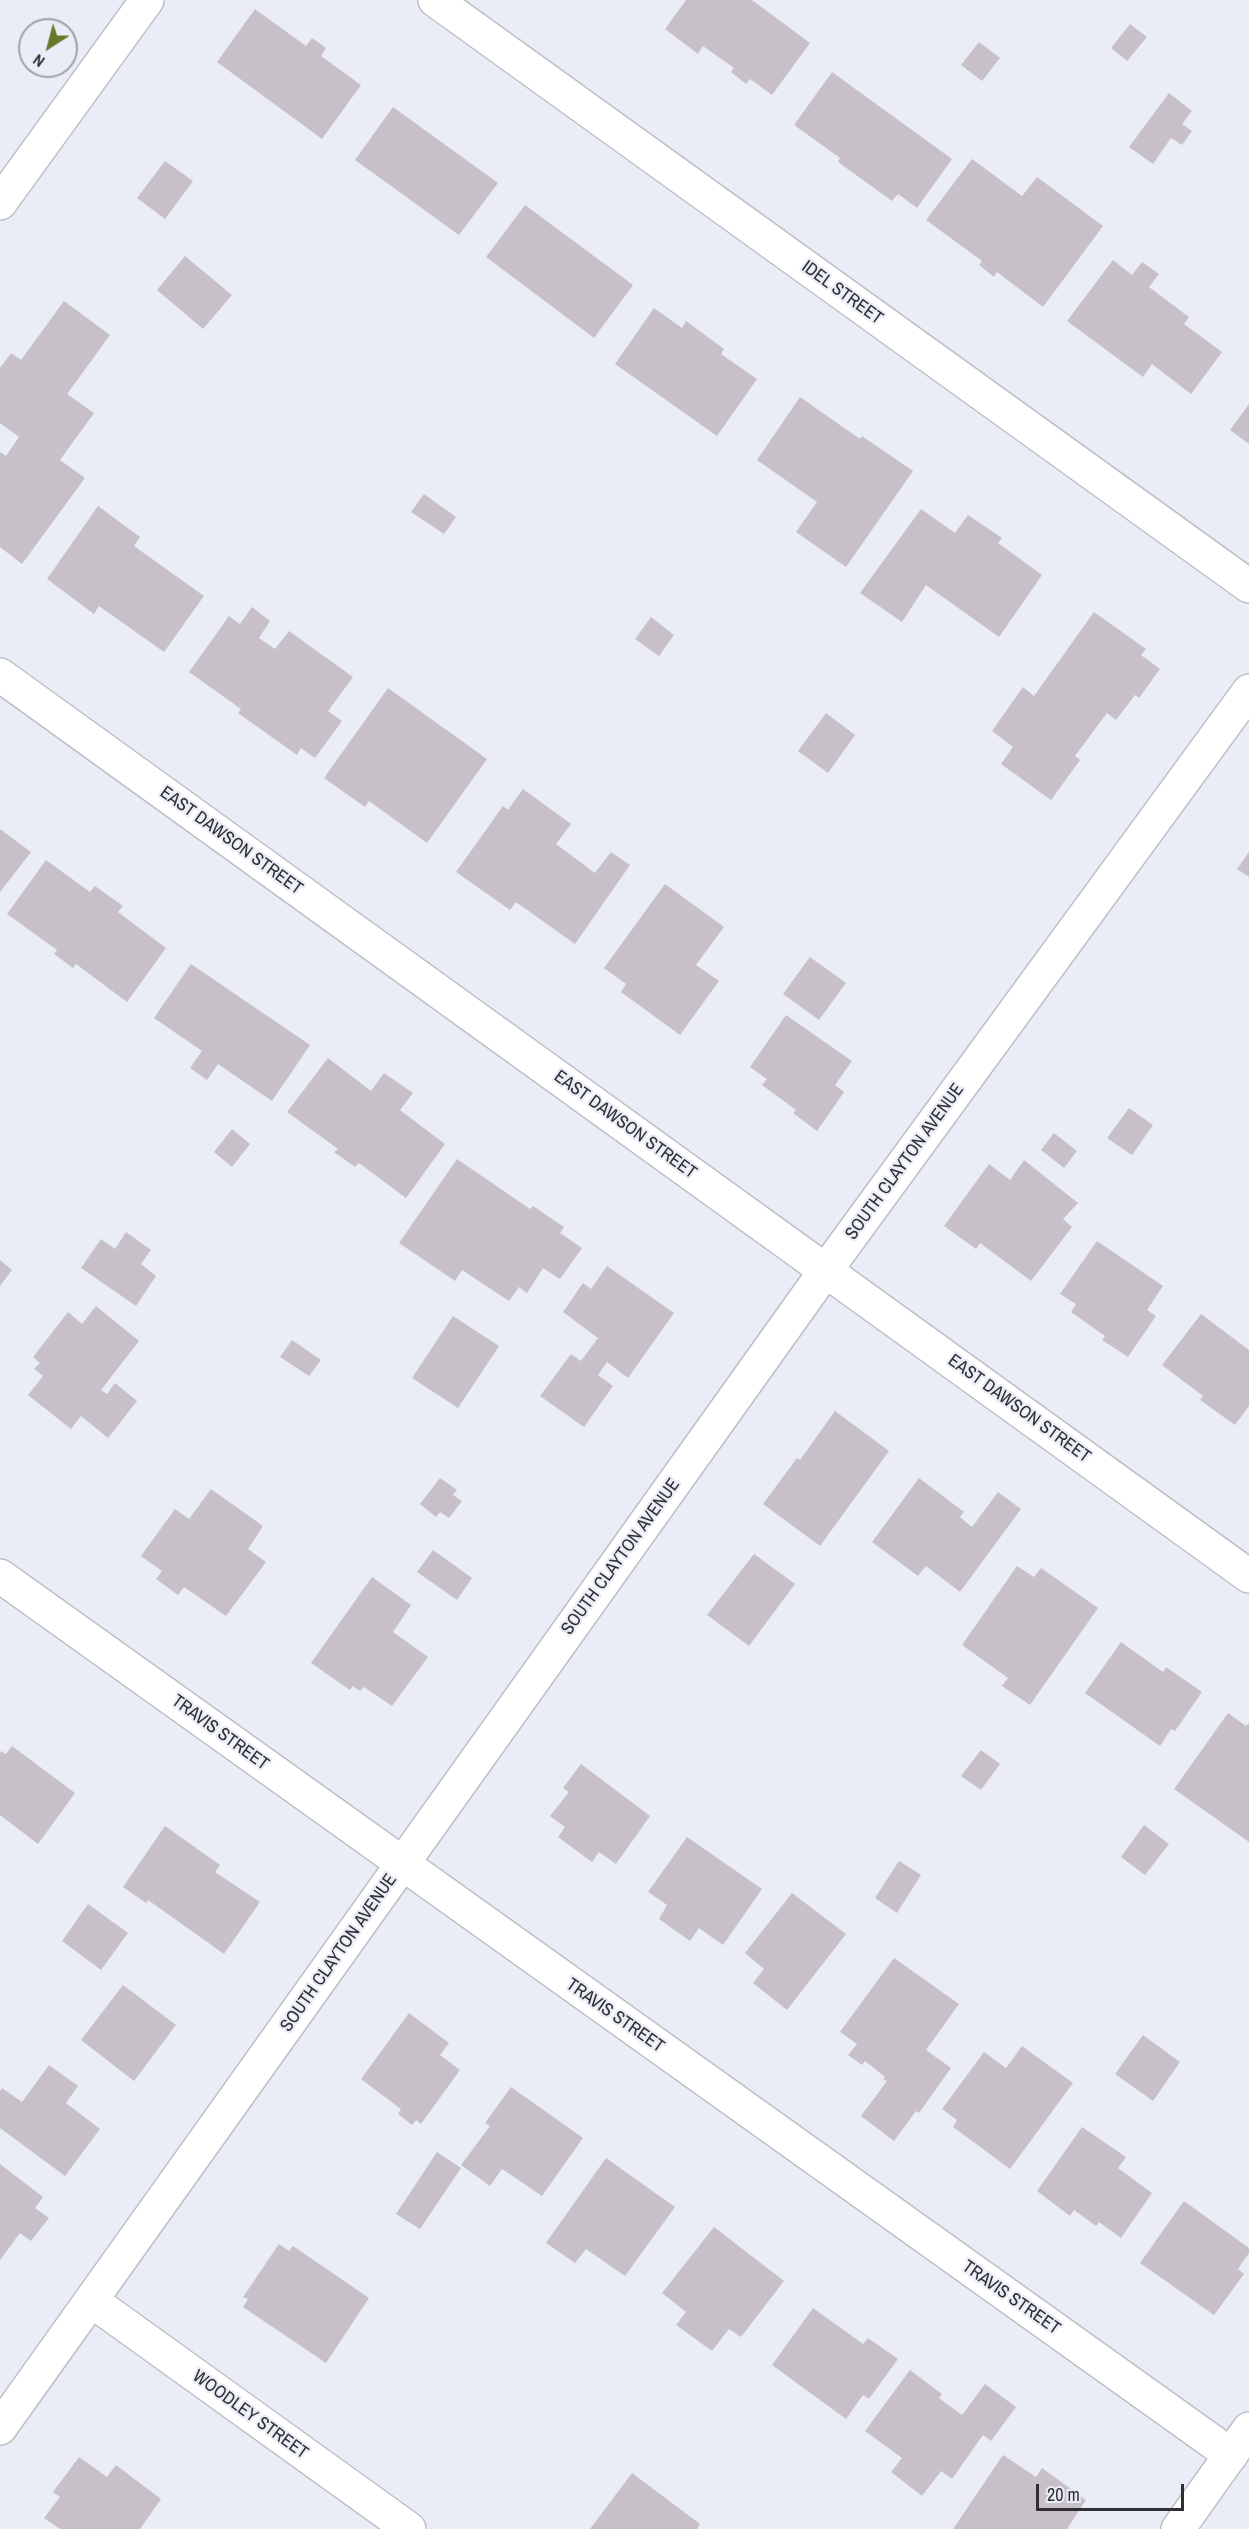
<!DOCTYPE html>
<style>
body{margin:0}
#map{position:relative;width:1249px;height:2529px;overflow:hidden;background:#eaedf6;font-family:"Archivo Narrow",sans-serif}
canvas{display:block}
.north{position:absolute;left:18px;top:18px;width:60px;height:60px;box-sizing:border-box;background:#eaedf6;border:2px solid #9fa1a8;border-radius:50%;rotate:216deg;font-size:16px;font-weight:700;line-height:24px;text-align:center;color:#2e2f33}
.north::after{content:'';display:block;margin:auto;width:21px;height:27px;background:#65792a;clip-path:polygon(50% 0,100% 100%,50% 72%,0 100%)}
.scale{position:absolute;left:1036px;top:2484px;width:148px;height:27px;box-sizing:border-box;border:3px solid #2e2f33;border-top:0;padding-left:8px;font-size:18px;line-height:21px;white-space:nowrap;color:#2e2f33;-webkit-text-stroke:4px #eaedf6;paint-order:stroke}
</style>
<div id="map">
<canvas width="1249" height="2529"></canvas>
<div class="north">N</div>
<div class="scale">20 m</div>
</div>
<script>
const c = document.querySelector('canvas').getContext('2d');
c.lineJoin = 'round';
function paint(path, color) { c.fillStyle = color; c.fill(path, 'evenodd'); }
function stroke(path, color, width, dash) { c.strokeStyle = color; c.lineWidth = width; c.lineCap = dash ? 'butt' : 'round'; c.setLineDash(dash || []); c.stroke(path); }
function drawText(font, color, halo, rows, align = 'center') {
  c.font = font + ' "Archivo Narrow",sans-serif'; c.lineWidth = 4.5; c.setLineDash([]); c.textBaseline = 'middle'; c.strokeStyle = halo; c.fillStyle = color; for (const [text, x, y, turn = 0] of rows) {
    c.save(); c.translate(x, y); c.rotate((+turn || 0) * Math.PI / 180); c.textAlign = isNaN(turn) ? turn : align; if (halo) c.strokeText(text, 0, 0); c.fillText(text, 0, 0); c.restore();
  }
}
paint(new Path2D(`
 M 686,0 L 752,0 L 810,43 L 772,95 L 750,79 L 746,84 L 731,72 L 734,68 L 703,46 L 698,54 L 665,29 Z
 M 255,9 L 306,46 L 312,38 L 326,48 L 321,56 L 361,85 L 322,139 L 217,62 Z
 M 1130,24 L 1147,37 L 1127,61 L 1111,48 Z
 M 979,42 L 1000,58 L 982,81 L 961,65 Z
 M 832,72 L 952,159 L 917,208 L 898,194 L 892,201 L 838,162 L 840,158 L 794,125 Z
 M 1169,93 L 1192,111 L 1182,124 L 1192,131 L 1182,145 L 1171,138 L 1153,164 L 1129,147 Z
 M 393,107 L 498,183 L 459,235 L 355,160 Z
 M 972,159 L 1022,196 L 1037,177 L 1103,226 L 1043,307 L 997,272 L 994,277 L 979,265 L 982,261 L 926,220 Z
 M 165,161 L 193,181 L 165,219 L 137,198 Z
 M 525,205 L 633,285 L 594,338 L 486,257 Z
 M 185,256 L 232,295 L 203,329 L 157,290 Z
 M 1113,260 L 1132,275 L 1142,262 L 1159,274 L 1149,287 L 1189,317 L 1184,324 L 1222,352 L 1191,394 L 1152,364 L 1143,377 L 1067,321 Z
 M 64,301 L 110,335 L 67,394 L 94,413 L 60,460 L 85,478 L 22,564 L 0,547 L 0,452 L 6,456 L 19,437 L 0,423 L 0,368 L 11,353 L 21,360 Z
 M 654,308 L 682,328 L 686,321 L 724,349 L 721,354 L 757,379 L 717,436 L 615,364 Z
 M 800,397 L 860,439 L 862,436 L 913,471 L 846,567 L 796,532 L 817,502 L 757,460 Z
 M 1249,404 L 1249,444 L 1230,430 Z
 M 424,494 L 456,517 L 444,534 L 411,512 Z
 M 98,506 L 140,537 L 134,546 L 204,596 L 164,652 L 99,606 L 94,614 L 47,579 Z
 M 921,509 L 955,533 L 968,515 L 1002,538 L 998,543 L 1042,575 L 999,637 L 926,585 L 902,622 L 860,593 Z
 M 252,607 L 270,621 L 259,638 L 275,649 L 289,631 L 353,677 L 328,711 L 342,721 L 315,758 L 301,748 L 297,755 L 238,713 L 241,709 L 189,672 L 229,616 L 240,624 Z
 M 1094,612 L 1146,649 L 1141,655 L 1160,669 L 1139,698 L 1135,695 L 1116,720 L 1107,713 L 1075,756 L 1080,760 L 1051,800 L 1001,764 L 1013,747 L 992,731 L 1023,687 L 1034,696 Z
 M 651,617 L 674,635 L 659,656 L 635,639 Z
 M 388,688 L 487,759 L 427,843 L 369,801 L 365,807 L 324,778 Z
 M 826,713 L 855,735 L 828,773 L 798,751 Z
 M 523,789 L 571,824 L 556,844 L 595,873 L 611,852 L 630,865 L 575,944 L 516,902 L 510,910 L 456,872 L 503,806 L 508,810 Z
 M 0,829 L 31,852 L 0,892 Z
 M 1249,852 L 1249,877 L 1237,869 Z
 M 46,860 L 90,892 L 95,886 L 123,906 L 118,912 L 166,948 L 127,1002 L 76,964 L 73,968 L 54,954 L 57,950 L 7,914 Z
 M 665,884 L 724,927 L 696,965 L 719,981 L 680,1035 L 621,992 L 626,984 L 604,968 Z
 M 810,957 L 846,983 L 819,1020 L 783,994 Z
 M 191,964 L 310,1045 L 272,1101 L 218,1064 L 207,1080 L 190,1068 L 202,1051 L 154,1018 Z
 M 786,1015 L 852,1061 L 835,1085 L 844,1092 L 817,1131 L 793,1113 L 796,1110 L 762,1085 L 767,1079 L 750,1067 Z
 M 328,1058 L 371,1091 L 384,1073 L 413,1093 L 400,1110 L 445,1144 L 406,1198 L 359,1163 L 355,1167 L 334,1152 L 338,1149 L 287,1112 Z
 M 1129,1108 L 1153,1125 L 1132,1155 L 1107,1138 Z
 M 232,1129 L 250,1144 L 232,1167 L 214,1152 Z
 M 1054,1133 L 1077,1151 L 1064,1168 L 1041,1150 Z
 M 457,1159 L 530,1209 L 533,1206 L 564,1227 L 560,1233 L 582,1248 L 560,1279 L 543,1268 L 527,1293 L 519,1287 L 509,1301 L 462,1270 L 455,1281 L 399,1243 Z
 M 1024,1160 L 1078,1203 L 1063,1219 L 1072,1227 L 1031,1281 L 980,1243 L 976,1249 L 944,1226 L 989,1164 L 1010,1180 Z
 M 126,1232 L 151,1250 L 141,1264 L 156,1276 L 136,1306 L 81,1268 L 101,1239 L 115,1249 Z
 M 1097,1241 L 1163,1286 L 1147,1310 L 1156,1316 L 1128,1357 L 1102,1340 L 1105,1336 L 1071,1312 L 1076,1304 L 1060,1294 Z
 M 0,1260 L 12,1270 L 0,1286 Z
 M 607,1266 L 674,1313 L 628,1378 L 607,1362 L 598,1375 L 613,1386 L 584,1427 L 540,1396 L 571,1354 L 581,1361 L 598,1338 L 563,1312 L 583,1283 L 591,1289 Z
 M 96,1306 L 139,1341 L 101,1390 L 107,1394 L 115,1383 L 137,1401 L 108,1438 L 81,1416 L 71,1429 L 28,1395 L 43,1376 L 34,1369 L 40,1363 L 33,1357 L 68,1312 L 82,1324 Z
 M 1201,1314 L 1249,1350 L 1249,1406 L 1235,1425 L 1200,1400 L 1203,1396 L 1162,1365 Z
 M 453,1316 L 499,1346 L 458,1408 L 412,1378 Z
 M 292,1340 L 321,1360 L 309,1376 L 280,1357 Z
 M 835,1411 L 889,1451 L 820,1546 L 763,1504 L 797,1458 L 800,1460 Z
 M 440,1478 L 457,1490 L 453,1495 L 462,1501 L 449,1518 L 440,1512 L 436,1517 L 420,1504 Z
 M 919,1478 L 964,1512 L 960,1517 L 972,1527 L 998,1492 L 1021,1509 L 960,1592 L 926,1566 L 918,1576 L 872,1542 Z
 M 211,1489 L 263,1526 L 248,1549 L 266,1562 L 226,1616 L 184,1587 L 178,1595 L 156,1579 L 162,1571 L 141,1556 L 175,1509 L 189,1519 Z
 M 433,1550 L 472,1578 L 457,1600 L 417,1572 Z
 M 754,1554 L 795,1584 L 749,1646 L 707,1615 Z
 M 1017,1566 L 1034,1577 L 1041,1568 L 1098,1608 L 1030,1705 L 1002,1686 L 1008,1678 L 962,1645 Z
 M 372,1577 L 411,1605 L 393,1632 L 428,1657 L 392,1706 L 364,1687 L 360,1691 L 353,1686 L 350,1690 L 311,1663 Z
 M 1121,1642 L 1163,1672 L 1166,1667 L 1202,1692 L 1175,1731 L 1171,1729 L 1160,1746 L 1085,1693 Z
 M 1228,1713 L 1246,1726 L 1249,1723 L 1249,1842 L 1174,1789 Z
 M 12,1746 L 75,1793 L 38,1844 L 0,1815 L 0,1753 L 1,1751 L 6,1754 Z
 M 981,1750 L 1000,1764 L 981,1790 L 961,1776 Z
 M 581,1764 L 650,1816 L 616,1864 L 599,1852 L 592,1862 L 558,1837 L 565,1827 L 550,1816 L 569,1792 L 563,1788 Z
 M 1144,1825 L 1169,1844 L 1145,1875 L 1121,1857 Z
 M 165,1826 L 220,1865 L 215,1872 L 260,1902 L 224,1954 L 148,1900 L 146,1903 L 123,1887 Z
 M 687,1837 L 762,1889 L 723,1945 L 699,1928 L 690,1941 L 659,1919 L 667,1905 L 648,1892 Z
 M 899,1861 L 921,1875 L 897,1913 L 875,1898 Z
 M 792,1893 L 846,1934 L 787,2010 L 753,1983 L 764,1969 L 745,1953 Z
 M 88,1904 L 128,1933 L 101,1970 L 62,1941 Z
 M 894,1958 L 959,2004 L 926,2050 L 951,2068 L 919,2113 L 916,2111 L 894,2141 L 861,2116 L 887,2081 L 883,2079 L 885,2077 L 865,2061 L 862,2065 L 848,2055 L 857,2044 L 840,2032 Z
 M 123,1985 L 176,2025 L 134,2081 L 81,2040 Z
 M 409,2013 L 449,2043 L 440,2055 L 460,2070 L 421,2124 L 416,2120 L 412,2125 L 398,2114 L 401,2109 L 361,2079 Z
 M 1143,2035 L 1180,2062 L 1153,2101 L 1115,2074 Z
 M 1022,2046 L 1073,2083 L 1010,2169 L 953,2127 L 957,2120 L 942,2109 L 984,2052 L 1006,2068 Z
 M 49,2065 L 78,2086 L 66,2103 L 100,2129 L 65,2176 L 0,2128 L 0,2091 L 2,2088 L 22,2102 Z
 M 511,2087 L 583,2138 L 542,2196 L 502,2169 L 490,2186 L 461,2165 L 490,2126 L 485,2123 Z
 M 1082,2127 L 1126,2157 L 1118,2168 L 1152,2193 L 1121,2238 L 1099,2222 L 1096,2226 L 1074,2210 L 1070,2216 L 1037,2191 Z
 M 437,2152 L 461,2168 L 420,2229 L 396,2214 Z
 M 606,2158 L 675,2207 L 625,2276 L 586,2249 L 575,2263 L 546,2243 Z
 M 0,2164 L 43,2197 L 35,2208 L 49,2218 L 31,2241 L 20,2233 L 0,2260 Z
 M 1184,2201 L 1249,2248 L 1249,2253 L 1238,2269 L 1244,2274 L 1214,2315 L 1140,2263 Z
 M 714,2227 L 784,2281 L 741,2337 L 729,2329 L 712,2351 L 676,2325 L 686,2312 L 662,2293 Z
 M 279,2244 L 289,2251 L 293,2246 L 369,2298 L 326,2363 L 243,2307 L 248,2299 L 243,2297 Z
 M 813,2308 L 863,2344 L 868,2338 L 898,2359 L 869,2399 L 863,2395 L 846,2419 L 772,2365 Z
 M 910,2370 L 942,2394 L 939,2398 L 962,2415 L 985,2384 L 1016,2407 L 991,2441 L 983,2435 L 952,2479 L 941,2471 L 922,2496 L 891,2472 L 902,2458 L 865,2431 Z
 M 1003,2455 L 1036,2477 L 1042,2468 L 1086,2500 L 1067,2529 L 953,2529 Z
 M 79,2457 L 107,2477 L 116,2465 L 161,2499 L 140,2529 L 60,2529 L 44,2518 L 60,2497 L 53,2492 Z
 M 632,2473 L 700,2524 L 697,2529 L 590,2529 Z`), '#c7c0c8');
const minor = new Path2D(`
 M 435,0 L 1249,586
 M 0,203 L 147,0
 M 0,675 L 1249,1576
 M 0,1576 L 1231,2455
 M 92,2301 L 409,2529
 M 0,2428 L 826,1270 L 1249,691`);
const tertiary = new Path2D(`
 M 1178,2529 L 1249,2429`);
stroke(minor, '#bcbfc8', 36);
stroke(tertiary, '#bcbfc8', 36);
stroke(minor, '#fff', 33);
stroke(tertiary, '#fff', 33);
drawText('18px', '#2e2f33', '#eaedf6', [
 ["IDEL STREET",842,293,36],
 ["EAST DAWSON STREET",231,841,36],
 ["EAST DAWSON STREET",625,1125,36],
 ["SOUTH CLAYTON AVENUE",905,1162,-54],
 ["EAST DAWSON STREET",1019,1409,36],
 ["SOUTH CLAYTON AVENUE",621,1557,-54],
 ["TRAVIS STREET",220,1733,36],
 ["SOUTH CLAYTON AVENUE",339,1953,-55],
 ["TRAVIS STREET",615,2016,35],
 ["TRAVIS STREET",1011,2298,35],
 ["WOODLEY STREET",250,2415,36]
]);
</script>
